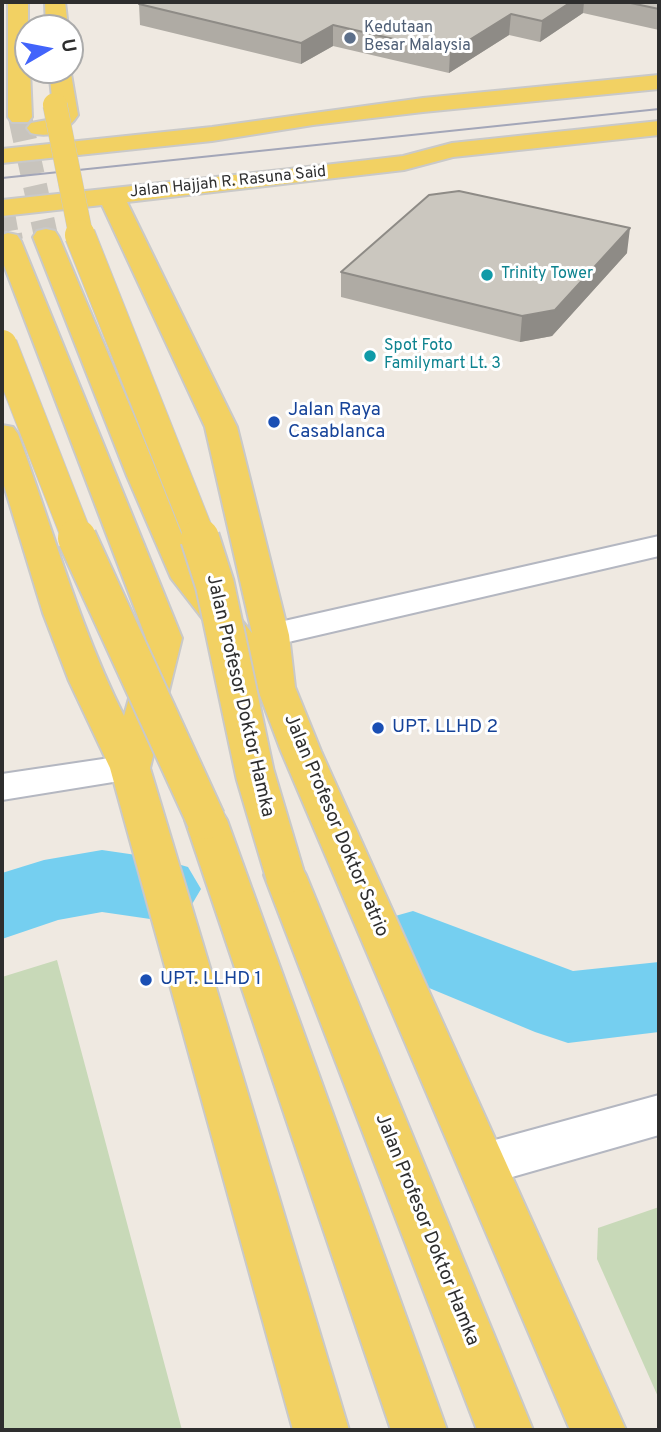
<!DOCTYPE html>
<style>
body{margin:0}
#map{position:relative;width:661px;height:1432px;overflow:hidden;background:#efe9e1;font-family:Overpass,sans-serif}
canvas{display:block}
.frame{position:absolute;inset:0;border:4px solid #2e2e2e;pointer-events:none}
.north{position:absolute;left:14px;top:14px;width:70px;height:70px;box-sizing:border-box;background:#fff;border:2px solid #ababab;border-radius:50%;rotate:80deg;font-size:19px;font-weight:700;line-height:28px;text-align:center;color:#2e2e2e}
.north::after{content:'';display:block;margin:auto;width:24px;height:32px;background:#4264fb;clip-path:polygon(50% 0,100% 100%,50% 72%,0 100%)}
</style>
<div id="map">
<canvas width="661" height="1432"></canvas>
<div class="frame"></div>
<div class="north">U</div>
</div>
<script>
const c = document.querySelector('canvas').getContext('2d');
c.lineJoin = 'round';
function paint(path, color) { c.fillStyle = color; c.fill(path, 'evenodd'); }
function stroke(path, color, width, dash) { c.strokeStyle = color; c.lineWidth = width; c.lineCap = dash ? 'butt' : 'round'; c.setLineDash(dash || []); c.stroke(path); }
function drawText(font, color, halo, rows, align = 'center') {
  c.font = font + ' Overpass,sans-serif'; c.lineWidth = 6; c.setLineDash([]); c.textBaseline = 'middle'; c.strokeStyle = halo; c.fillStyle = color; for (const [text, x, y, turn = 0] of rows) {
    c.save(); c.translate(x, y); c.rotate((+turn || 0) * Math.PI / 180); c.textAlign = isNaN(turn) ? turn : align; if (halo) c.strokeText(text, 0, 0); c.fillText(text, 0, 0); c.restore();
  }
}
paint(new Path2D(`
 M 57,960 L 182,1430 L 2,1430 L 2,977 Z
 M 659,1207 L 659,1399 L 597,1259 L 598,1228 Z`), '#c8d9b8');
paint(new Path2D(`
 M 102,850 L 157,858 L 188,867 L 201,889 L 188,911 L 157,920 L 102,912 L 58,920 L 2,939 L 2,873 L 44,860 Z
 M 413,911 L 573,971 L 659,962 L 659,1032 L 568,1043 L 535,1032 L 381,968 L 368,944 L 381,920 Z`), '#75cff0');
stroke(new Path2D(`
 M 20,117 L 46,236
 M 2,208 L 7,236`), '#c8c4bd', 24, [24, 11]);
stroke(new Path2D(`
 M 7,235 L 8,241`), '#c8c4bd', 30, [30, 15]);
const street = new Path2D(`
 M 659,536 L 659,556 L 271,646 L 258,643 L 253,635 L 258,627 L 271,624 Z
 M 130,755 L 144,759 L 150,768 L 144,777 L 2,800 L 2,774 Z`);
const secondary = new Path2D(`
 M 659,1095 L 659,1135 L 484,1185 L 466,1179 L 459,1164 L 466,1149 L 484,1143 Z`);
const primary = new Path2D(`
 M 8,2 L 28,2 L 28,70 L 30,70 L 32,117 L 28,122 L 12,122 L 8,117 Z
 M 45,2 L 65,2 L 68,28 L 46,28 Z
 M 70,68 L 78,115 C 68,132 49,138 31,133 L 27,128 L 31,123 L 47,120 L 54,115 L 49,70 Z
 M 659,75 L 659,89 L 423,112 L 313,125 L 212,141 L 2,163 L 2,149 L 212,127 L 423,98 Z
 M 659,121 L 659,135 L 453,157 L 404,170 L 127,202 L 237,427 L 289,635 L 295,687 L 321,751 L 626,1430 L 570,1430 L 281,751 L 258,690 L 171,578 L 127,476 L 33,237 L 37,231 L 46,229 L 55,231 L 59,237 L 159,476 L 205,575 L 252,633 L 205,427 L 102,205 L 2,216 L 2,200 L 281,170 L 403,156 L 452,143 Z
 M 8,233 L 17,235 L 21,241 L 182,638 L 150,768 L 349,1430 L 293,1430 L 110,768 L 69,681 L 43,613 L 2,479 L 2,425 L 13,427 L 18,434 C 53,529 79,626 124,716 L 146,638 L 2,260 L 2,235 Z
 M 206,806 L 221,810 L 227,820 L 447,1430 L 391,1430 L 185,820 L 191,810 Z
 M 285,860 L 300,864 L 306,875 L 533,1430 L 477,1430 L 264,875 L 270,864 Z`);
stroke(street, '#b4b7c1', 4);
stroke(secondary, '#b4b7c1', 4);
stroke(primary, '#c9c9c9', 4);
paint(street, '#fff');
paint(secondary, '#fff');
paint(primary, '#f2d163');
stroke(new Path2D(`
 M 2,178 L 659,109`), '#a3a6b8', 2);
const primaryBridgeFar2 = new Path2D(`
 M 55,105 L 81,236`);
const primaryBridgeFar1 = new Path2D(`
 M 80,235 L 201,540
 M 2,345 L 78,540`);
const primaryBridge = new Path2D(`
 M 77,538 L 206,820
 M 200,538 L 215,585 L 255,774 L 285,875`);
stroke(primaryBridgeFar2, '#c9c9c9', 25, []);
stroke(primaryBridgeFar1, '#c9c9c9', 32, []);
stroke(primaryBridge, '#c9c9c9', 42, []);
stroke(primaryBridgeFar2, '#f2d163', 24);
stroke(primaryBridgeFar1, '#f2d163', 30);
stroke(primaryBridge, '#f2d163', 38);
paint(new Path2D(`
 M 144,2 L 659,2 L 659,30 L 583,13 L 540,42 L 509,35 L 449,73 L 333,46 L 301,64 L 140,25 L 139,4 Z
 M 627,253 L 552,336 L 520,342 L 341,297 L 341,272 Z`), '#afaba4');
paint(new Path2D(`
 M 571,2 L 584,2 L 583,13 L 540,42 L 542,21 Z
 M 511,14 L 509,35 L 449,73 L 450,52 Z
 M 333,25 L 333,46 L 301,64 L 301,43 Z
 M 630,228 L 627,253 L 552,336 L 520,342 L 522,316 Z`), '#8e8b86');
const building = new Path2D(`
 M 144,2 L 571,2 L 542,21 L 511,14 L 450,52 L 333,25 L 301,43 L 139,4 Z
 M 626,2 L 659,2 L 659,9 Z
 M 459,191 L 630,228 L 555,310 L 522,316 L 341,272 L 429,195 Z`);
paint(building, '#cbc7bf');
stroke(building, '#8e8b86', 2);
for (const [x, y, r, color] of [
 [350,38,7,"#5c6f8a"],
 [487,275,7,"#0f9aa8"],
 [370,356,7,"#0f9aa8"],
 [274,422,7,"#1a4fb4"],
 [378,728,7,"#1a4fb4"],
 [146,980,7,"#1a4fb4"]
]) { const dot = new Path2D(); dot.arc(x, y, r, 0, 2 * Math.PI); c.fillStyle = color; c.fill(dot); stroke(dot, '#fff', 2.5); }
drawText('16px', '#4e5e75', '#fff', [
 ["Kedutaan",364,29],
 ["Besar Malaysia",364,47]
], 'left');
drawText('16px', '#2e2e2e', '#fff', [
 ["Jalan Hajjah R. Rasuna Said",228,183,-6]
]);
drawText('16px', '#0d838f', '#fff', [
 ["Trinity Tower",501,275],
 ["Spot Foto",384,347],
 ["Familymart Lt. 3",384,365]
], 'left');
drawText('19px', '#164399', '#fff', [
 ["Jalan Raya",288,411],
 ["Casablanca",288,433],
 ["UPT. LLHD 2",392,728],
 ["UPT. LLHD 1",160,980]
], 'left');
drawText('19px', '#2e2e2e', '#fff', [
 ["Jalan Profesor Doktor Hamka",239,696,77],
 ["Jalan Profesor Doktor Satrio",335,826,67],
 ["Jalan Profesor Doktor Hamka",426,1230,68]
]);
</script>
